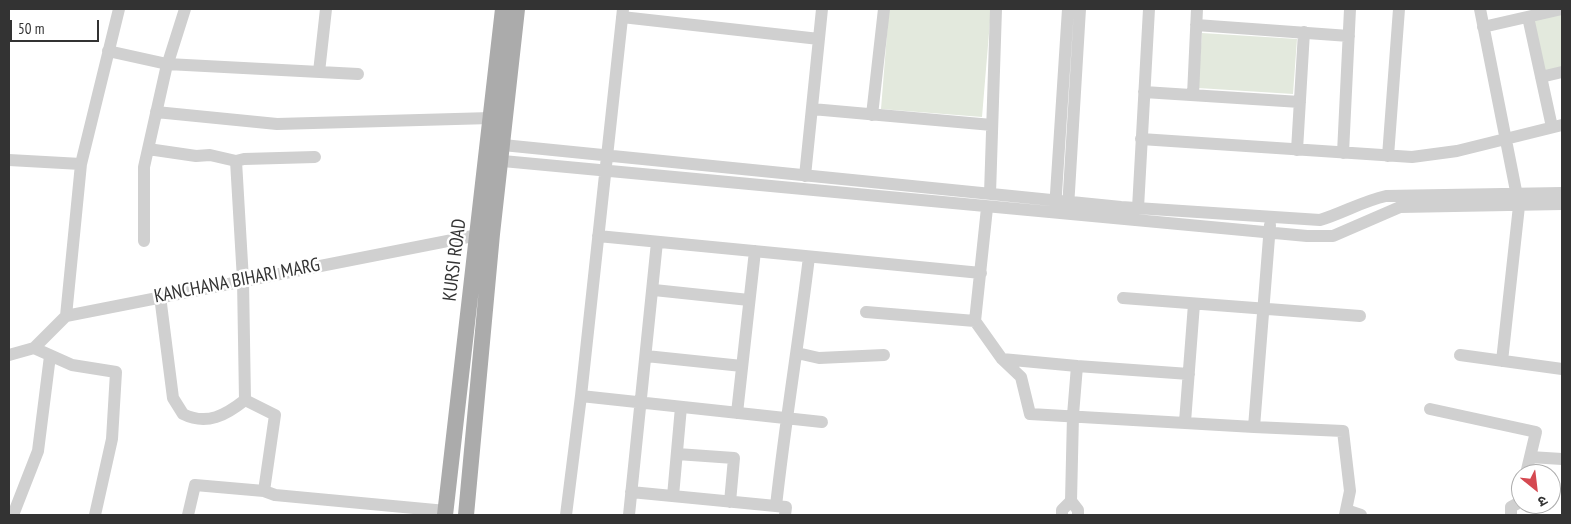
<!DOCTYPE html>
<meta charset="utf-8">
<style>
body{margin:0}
#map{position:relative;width:1571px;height:524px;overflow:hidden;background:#fff;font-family:"PT Sans Narrow","Noto Sans Devanagari",sans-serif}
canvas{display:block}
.frame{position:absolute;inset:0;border:10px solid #333;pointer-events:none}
.north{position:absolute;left:1511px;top:464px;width:50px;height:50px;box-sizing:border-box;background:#fff;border:1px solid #adadad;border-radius:50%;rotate:151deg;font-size:14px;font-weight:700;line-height:20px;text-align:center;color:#333}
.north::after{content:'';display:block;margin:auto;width:18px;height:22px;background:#d54951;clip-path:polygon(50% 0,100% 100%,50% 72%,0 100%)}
.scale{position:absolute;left:10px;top:20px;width:89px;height:22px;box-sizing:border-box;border:2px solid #333;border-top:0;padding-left:6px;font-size:15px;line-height:18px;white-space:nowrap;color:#333;-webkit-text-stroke:4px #fff;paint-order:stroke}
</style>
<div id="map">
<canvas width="1571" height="524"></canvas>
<div class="frame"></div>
<div class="north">उ</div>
<div class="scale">50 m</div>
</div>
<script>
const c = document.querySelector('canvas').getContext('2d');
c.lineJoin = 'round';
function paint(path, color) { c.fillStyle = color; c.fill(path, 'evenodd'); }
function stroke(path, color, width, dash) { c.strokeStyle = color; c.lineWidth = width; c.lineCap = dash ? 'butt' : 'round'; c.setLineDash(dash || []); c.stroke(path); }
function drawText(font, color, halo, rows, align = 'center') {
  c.font = font + ' "PT Sans Narrow",sans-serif'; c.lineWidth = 5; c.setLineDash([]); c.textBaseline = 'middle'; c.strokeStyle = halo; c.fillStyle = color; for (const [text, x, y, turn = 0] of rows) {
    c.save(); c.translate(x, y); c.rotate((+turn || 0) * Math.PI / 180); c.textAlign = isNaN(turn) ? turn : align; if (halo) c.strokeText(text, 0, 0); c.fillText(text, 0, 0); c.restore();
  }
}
paint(new Path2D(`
 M 889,9 L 991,9 L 982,117 L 881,109 Z
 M 1562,14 L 1562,67 L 1544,71 L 1533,20 Z
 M 1202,33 L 1297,39 L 1293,94 L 1198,88 Z`), '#e3e9dd');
stroke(new Path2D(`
 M 1480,9 L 1519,206 L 1502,361
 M 622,17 L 819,39
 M 1528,17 L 1552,127
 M 1196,25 L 1349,36
 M 1483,27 L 1562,9
 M 108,51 L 167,64 L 358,74
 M 319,72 L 326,9
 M 1541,77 L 1562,72
 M 1144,92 L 1300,102
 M 1193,95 L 1197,9
 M 812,109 L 992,125
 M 156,112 L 277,124 L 491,118
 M 872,115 L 884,9
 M 1141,139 L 1412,157 L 1457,151 L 1562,125
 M 493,144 L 1121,207 L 1320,220 C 1343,213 1363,201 1386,196 L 1562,193
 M 148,149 L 196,156 L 210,155 L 236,161 L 244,159 L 315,157
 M 1297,150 L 1304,32
 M 1343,153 L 1350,9
 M 1388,156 L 1399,9
 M 9,160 L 81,164
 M 492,160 L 1307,236 L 1333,236 L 1400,207 L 1562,204
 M 236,161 L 243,280 L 245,400
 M 805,176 L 822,9
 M 990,194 L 996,9
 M 1068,208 L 1080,9
 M 1138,208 L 1149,9
 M 1055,209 L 1068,9
 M 598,236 L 981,273
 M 144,241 L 144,167 L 166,69 L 185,9
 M 654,290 L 749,300
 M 160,296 L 173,398 L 183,414 C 207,426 226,415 245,400
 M 1123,298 L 1360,316
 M 866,312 L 975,321 L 987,208
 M 66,316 L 81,164 L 119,9
 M 975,321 L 1002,359 L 1021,377 L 1030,414 L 1254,427 L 1270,225
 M 34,348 L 72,365 L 116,372 L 112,439 L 95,515
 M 797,353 L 819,358 L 884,355
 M 9,355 L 34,348 L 66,316 L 478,235
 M 1460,355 L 1562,369
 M 646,356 L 742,366
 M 1002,359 L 1077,366
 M 581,396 L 822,422
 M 245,400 L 275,415 L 264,491
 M 1430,409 L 1536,432 L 1526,474
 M 737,413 L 755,251
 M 1185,422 L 1194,304
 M 1254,427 L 1343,431 L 1350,491 L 1345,515
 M 677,454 L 734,458 L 730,502
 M 1530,457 L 1562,459
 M 631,492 L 786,507 L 785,515
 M 673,496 L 681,407
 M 776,506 C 785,423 799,340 809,257
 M 1346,510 L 1361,515
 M 13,515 L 38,451 L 50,356
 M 188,515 L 195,485 L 264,491 L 275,495 L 446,511
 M 566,515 L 581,396 L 623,9
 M 629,515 L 657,242
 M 1062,515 L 1062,510 L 1071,501
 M 1078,515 L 1078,510 L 1071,501 L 1073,415 L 1077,366 L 1189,374
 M 1511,515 L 1511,507 L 1520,502 L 1521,497`), '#d0d0d0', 12);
stroke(new Path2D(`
 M 445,515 L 503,9
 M 466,515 L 492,234 L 517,9`), '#ababab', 16);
drawText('19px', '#333', '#fff', [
 ["KURSI ROAD",455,260,-83],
 ["KANCHANA BIHARI MARG",237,281,-11]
]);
</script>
